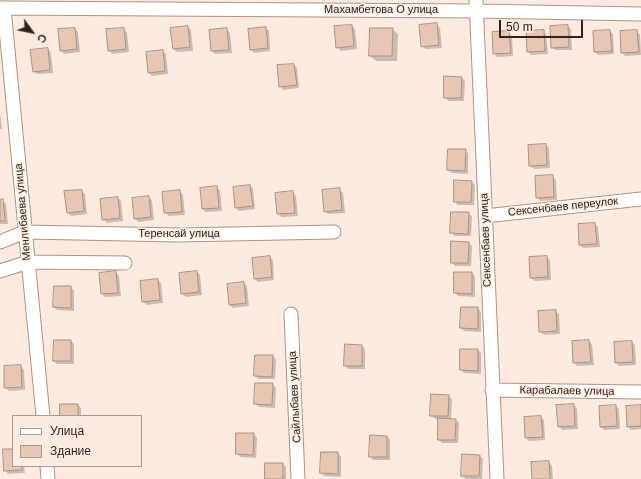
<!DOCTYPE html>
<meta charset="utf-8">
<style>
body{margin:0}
#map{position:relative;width:641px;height:479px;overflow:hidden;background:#fdebe1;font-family:Arial,sans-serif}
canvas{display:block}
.legend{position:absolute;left:12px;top:415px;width:130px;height:52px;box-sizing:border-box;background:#fdebe1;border:1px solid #aa9b92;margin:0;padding:5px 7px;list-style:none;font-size:12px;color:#2d221c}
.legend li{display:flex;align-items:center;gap:8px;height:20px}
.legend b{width:20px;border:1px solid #aa9b92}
.north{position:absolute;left:12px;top:12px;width:40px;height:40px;-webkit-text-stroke:3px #fdebe1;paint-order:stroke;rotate:123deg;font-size:11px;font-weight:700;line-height:16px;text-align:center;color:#2d221c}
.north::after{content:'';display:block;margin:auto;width:14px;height:18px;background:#2d221c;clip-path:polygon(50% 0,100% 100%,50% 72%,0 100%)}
.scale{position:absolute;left:499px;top:20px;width:84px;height:18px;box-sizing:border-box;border:2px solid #2d221c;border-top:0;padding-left:5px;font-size:12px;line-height:14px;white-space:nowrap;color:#2d221c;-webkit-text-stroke:3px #fdebe1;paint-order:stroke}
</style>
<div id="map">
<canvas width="641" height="479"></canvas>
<ul class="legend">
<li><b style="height:5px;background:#fff"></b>Улица</li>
<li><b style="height:11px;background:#e7c7b4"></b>Здание</li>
</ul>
<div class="north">С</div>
<div class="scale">50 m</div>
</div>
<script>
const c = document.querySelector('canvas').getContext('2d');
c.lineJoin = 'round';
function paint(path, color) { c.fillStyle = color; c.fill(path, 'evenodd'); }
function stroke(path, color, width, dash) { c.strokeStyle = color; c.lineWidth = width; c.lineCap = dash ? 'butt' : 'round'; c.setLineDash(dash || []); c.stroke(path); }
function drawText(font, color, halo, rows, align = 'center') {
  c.font = font + ' Arial,sans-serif'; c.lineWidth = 3; c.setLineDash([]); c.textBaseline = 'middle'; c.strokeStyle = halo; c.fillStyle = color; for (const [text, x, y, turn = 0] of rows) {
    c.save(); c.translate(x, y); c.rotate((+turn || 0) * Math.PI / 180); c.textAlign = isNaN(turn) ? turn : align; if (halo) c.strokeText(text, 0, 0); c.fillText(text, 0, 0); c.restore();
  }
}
paint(new Path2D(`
 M 436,24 L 440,28 L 442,48 L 426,49 L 422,46 Z
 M 352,26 L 355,29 L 357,49 L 341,51 L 337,47 Z
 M 567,26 L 571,29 L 572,50 L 555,50 L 552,47 Z
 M 188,27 L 191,30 L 193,51 L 177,52 L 174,49 Z
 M 265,28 L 269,31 L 270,51 L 254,53 L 251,50 Z
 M 75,29 L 78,32 L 80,52 L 64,54 L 61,50 Z
 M 123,29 L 127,32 L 129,52 L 112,54 L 109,50 Z
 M 226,29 L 230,33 L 232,53 L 215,54 L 212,51 Z
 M 392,29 L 398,34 L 397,61 L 376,61 L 370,56 Z
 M 543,31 L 546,34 L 548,54 L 531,55 L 528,52 Z
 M 610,31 L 613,34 L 614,54 L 598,55 L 595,52 Z
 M 637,31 L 640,35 L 641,55 L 625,56 L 622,52 Z
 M 509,32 L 512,36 L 513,56 L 497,57 L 494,53 Z
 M 48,49 L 51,53 L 53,73 L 37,74 L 34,71 Z
 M 163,51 L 166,54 L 168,74 L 152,76 L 149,73 Z
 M 294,65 L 297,68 L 299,88 L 283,90 L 280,86 Z
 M 462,78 L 465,81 L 464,101 L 448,101 L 445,97 Z
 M 0,113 L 2,129 L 0,129 Z
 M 546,145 L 549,148 L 550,168 L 534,169 L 530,166 Z
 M 449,150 L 465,150 L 468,154 L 468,174 L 452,173 L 448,170 Z
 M 552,176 L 556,180 L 557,200 L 540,201 L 537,197 Z
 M 472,182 L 475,185 L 474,205 L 458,205 L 455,202 Z
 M 250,186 L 253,189 L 255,209 L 239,211 L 236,208 Z
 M 217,187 L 220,191 L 222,211 L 206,212 L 203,209 L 201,189 Z
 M 339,189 L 343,193 L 345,213 L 328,214 L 325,211 Z
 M 82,191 L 85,194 L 87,214 L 71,216 L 67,212 Z
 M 180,191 L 183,195 L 185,215 L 169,216 L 165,213 L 163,193 Z
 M 293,192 L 296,196 L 298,216 L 282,217 L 278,214 L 276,194 Z
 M 149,197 L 152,200 L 154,220 L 138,222 L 135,218 Z
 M 118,198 L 121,201 L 123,221 L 107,223 L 103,219 Z
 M 2,200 L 6,204 L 8,224 L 0,224 L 0,201 Z
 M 468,213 L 472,216 L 471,236 L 455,236 L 452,233 Z
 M 595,224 L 598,227 L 600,247 L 583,248 L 580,245 Z
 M 469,243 L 472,246 L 471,266 L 455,266 L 452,262 Z
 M 269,257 L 273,260 L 274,280 L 258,282 L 255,279 Z
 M 547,257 L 550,260 L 551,280 L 535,281 L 531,278 Z
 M 116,272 L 119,276 L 121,296 L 105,297 L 102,294 L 100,274 Z
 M 197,272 L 200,275 L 202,295 L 186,297 L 182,294 Z
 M 472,273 L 475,276 L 475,297 L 458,296 L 455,293 Z
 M 158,280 L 161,283 L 163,303 L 147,305 L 143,302 Z
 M 244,283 L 247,286 L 249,306 L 233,308 L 230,305 Z
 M 71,287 L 74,291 L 74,311 L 57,310 L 54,307 Z
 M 478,308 L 481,312 L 481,332 L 464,331 L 461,328 Z
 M 555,311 L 559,314 L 560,334 L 544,335 L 540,332 L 539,312 Z
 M 71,341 L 74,344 L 74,364 L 57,364 L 54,361 Z
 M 589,341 L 592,345 L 594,365 L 577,366 L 574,362 Z
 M 631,342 L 635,345 L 636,365 L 619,366 L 616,363 Z
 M 346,345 L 362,346 L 365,349 L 365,369 L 348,369 L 345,365 Z
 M 478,350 L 481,353 L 481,374 L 464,373 L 461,370 Z
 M 272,356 L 276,359 L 275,379 L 259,379 L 255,376 Z
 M 21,366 L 24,370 L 25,390 L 9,391 L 5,387 Z
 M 272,384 L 276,388 L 275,408 L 259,407 L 255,404 Z
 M 448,396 L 452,399 L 451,420 L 456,420 L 459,423 L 458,443 L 442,443 L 439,440 L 439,419 L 435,419 L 431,415 Z
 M 78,405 L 81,408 L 81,416 L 61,416 Z
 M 574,405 L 577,409 L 578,429 L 562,430 L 559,426 Z
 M 616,406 L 619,409 L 620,429 L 604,430 L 601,427 Z
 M 641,406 L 641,429 L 631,430 L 628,427 Z
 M 525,417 L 541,417 L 544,420 L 545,440 L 529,441 L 526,438 Z
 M 254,434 L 257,438 L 256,458 L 240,457 L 237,454 Z
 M 387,436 L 390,440 L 390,460 L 373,460 L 370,456 Z
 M 13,450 L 13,466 L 24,466 L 25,473 L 8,474 L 5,470 Z
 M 338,453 L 341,457 L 341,477 L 324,476 L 321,473 Z
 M 480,456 L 483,459 L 482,479 L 466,479 L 462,476 Z
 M 549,462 L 552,466 L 553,479 L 533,479 Z
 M 283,464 L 286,467 L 286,479 L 266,479 Z`), '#0003');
const building = new Path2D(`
 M 437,23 L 439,45 L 421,47 L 419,25 Z
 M 352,25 L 354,46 L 336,48 L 334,26 Z
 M 568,25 L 569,47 L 551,48 L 550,26 Z
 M 188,26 L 190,47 L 173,49 L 170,28 Z
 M 266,27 L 268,48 L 250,50 L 248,29 Z
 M 75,28 L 77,49 L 60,51 L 58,29 Z
 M 124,28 L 126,49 L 108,51 L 106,29 Z
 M 227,28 L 229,50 L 211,51 L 209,30 Z
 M 370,28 L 393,28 L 392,56 L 369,56 Z
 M 544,30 L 545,51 L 527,52 L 526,31 Z
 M 610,30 L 612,51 L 594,52 L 593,31 Z
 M 637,30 L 639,52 L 621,53 L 620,31 Z
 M 509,31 L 511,53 L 493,54 L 492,32 Z
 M 48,48 L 50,70 L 33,72 L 30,50 Z
 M 163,50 L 165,71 L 148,73 L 146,52 Z
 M 294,64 L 297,85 L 279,87 L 277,65 Z
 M 444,76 L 462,77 L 461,98 L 444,98 Z
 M 546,144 L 547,165 L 529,166 L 528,145 Z
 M 448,149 L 466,149 L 465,171 L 447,170 Z
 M 553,175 L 554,197 L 536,198 L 535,176 Z
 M 454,180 L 472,181 L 471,202 L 454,202 Z
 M 250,185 L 253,206 L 235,208 L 233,187 Z
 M 217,186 L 219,208 L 202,209 L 200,188 Z
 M 340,188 L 342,210 L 324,212 L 322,190 Z
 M 82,190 L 84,211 L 67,213 L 64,191 Z
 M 180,190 L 182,212 L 164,213 L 162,192 Z
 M 293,191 L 295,213 L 277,214 L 275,193 Z
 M 149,196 L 151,217 L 134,219 L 132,198 Z
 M 118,197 L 120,218 L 102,220 L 100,199 Z
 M 3,199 L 5,221 L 0,221 L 0,200 Z
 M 451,212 L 469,212 L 468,234 L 450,233 Z
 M 595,223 L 597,244 L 579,245 L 578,224 Z
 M 451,241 L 469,242 L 468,263 L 451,263 Z
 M 270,256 L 272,277 L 254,279 L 252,258 Z
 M 547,256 L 548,277 L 530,278 L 529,257 Z
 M 116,271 L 118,293 L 101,294 L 99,273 Z
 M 197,271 L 199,292 L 181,294 L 179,273 Z
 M 454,272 L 472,272 L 472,294 L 454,293 Z
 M 158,279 L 160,300 L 142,302 L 140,281 Z
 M 244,282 L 246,303 L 229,305 L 227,284 Z
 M 54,286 L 71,286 L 71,308 L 53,307 Z
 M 461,307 L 478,307 L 478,329 L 460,328 Z
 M 556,310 L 557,331 L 539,332 L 538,311 Z
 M 54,340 L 71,340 L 71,361 L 53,361 Z
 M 589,340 L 591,362 L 573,363 L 572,341 Z
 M 632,341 L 633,362 L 615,363 L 614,342 Z
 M 345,344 L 362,345 L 362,366 L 344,366 Z
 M 460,349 L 478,349 L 478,371 L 460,370 Z
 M 255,355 L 273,355 L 272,377 L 254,376 Z
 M 21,365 L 22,387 L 4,388 L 4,366 Z
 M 255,383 L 273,383 L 272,405 L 254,404 Z
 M 431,394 L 449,395 L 448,416 L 430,416 Z
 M 60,404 L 78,404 L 78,416 L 60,416 Z
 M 574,404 L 575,426 L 558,427 L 556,405 Z
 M 616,405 L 617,426 L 600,427 L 599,406 Z
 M 641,405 L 641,426 L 627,427 L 626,406 Z
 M 541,416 L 543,437 L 525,438 L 524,417 Z
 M 438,418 L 456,419 L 455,440 L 438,440 Z
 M 236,433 L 254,433 L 253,455 L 236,454 Z
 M 370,435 L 387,436 L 387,457 L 369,457 Z
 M 3,449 L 13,449 L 13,466 L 22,466 L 22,470 L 4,471 Z
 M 321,452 L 338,452 L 338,474 L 320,473 Z
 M 462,454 L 480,455 L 479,476 L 461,476 Z
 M 549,461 L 550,479 L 532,479 L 531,462 Z
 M 265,463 L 283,463 L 283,479 L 265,479 Z`);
paint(building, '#e7c7b4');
stroke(building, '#ad9282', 1);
const minor = new Path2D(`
 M 476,0 L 497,479
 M 0,8 L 477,11 L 641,14
 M 4,8 L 43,416
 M 485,216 L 641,199
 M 0,242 L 25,232 L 178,235 L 334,232
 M 0,271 L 28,262 L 125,263
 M 291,314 L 298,479
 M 492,390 L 641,392
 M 47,466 L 48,479`);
stroke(minor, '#ae9383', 15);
stroke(minor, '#fff', 13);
drawText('11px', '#2d221c', '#fdebe1', [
 ["Махамбетова О улица",381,10],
 ["Сексенбаев переулок",563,207,-6],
 ["Менлибаева улица",23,212,-95],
 ["Теренсай улица",179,234],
 ["Сексенбаев улица",486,240,-92],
 ["Карабалаев улица",567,391,1],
 ["Сайлыбаев улица",295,397,-93]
]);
</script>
